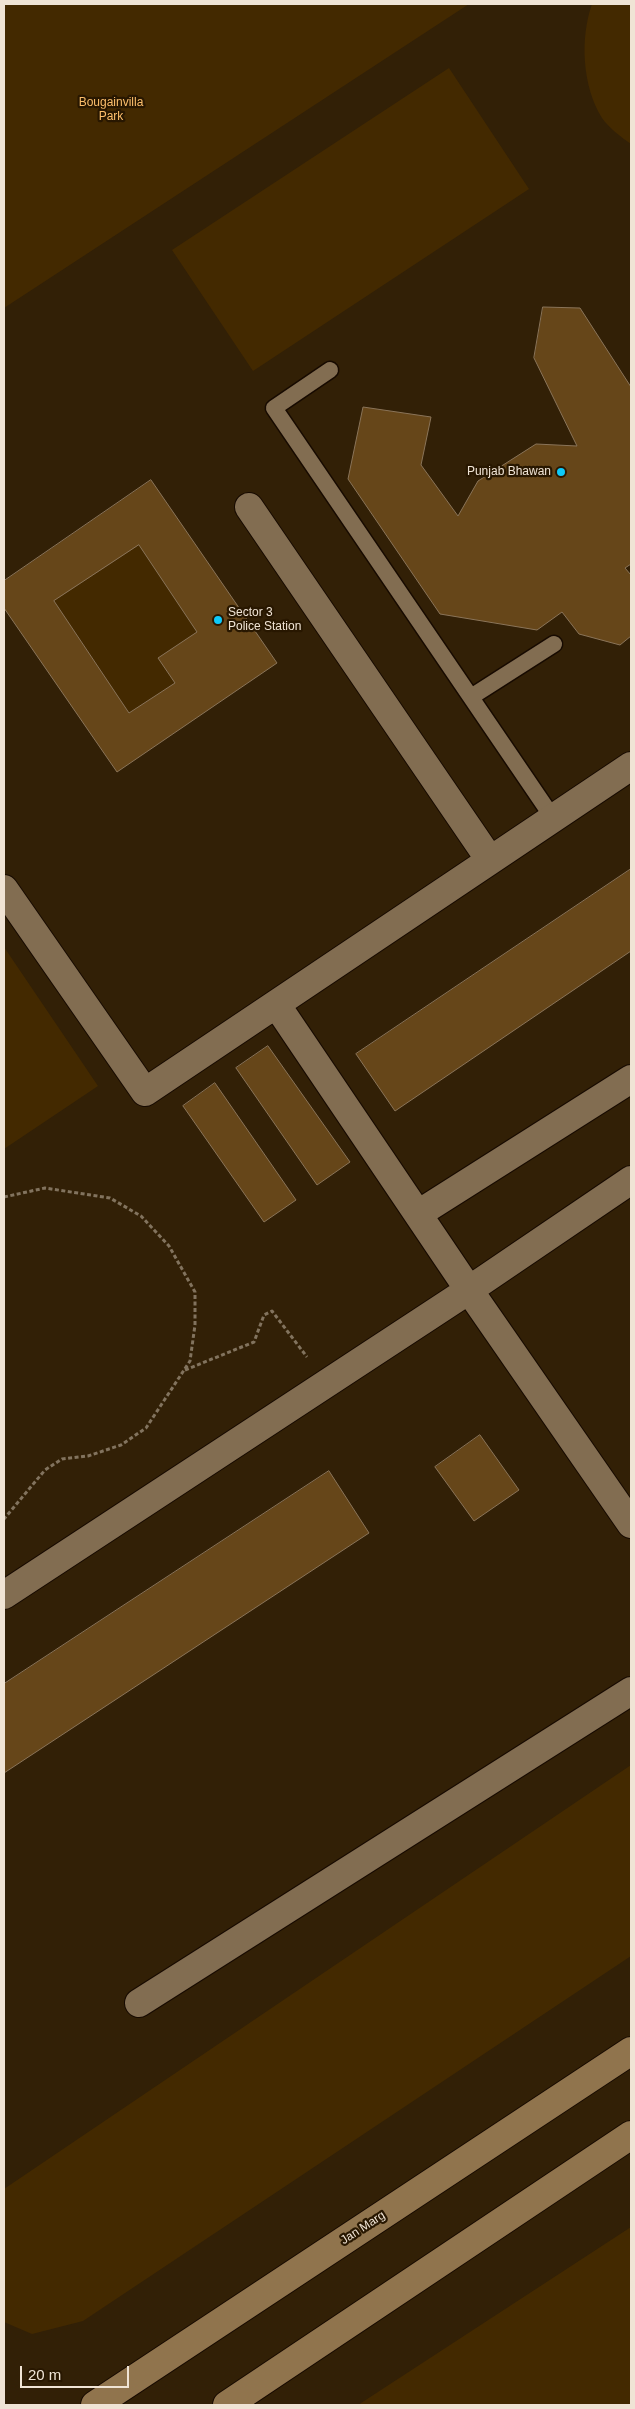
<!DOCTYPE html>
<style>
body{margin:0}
#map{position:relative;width:635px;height:2409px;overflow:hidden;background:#322006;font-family:Arial,sans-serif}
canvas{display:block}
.frame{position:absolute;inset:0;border:5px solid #f0e4d5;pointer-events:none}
.scale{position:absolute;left:20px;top:2366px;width:109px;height:22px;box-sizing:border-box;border:2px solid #f0e4d5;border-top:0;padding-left:6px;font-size:15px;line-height:18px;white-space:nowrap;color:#f0e4d5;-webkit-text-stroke:4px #281700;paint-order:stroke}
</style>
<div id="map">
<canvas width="635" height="2409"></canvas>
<div class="frame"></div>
<div class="scale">20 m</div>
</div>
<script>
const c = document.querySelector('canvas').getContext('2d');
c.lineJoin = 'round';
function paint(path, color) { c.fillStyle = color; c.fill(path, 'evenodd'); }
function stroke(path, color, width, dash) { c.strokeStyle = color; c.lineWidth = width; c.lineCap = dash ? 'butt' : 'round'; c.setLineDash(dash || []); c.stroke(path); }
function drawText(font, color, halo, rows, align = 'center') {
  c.font = font + ' Arial,sans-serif'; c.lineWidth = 4.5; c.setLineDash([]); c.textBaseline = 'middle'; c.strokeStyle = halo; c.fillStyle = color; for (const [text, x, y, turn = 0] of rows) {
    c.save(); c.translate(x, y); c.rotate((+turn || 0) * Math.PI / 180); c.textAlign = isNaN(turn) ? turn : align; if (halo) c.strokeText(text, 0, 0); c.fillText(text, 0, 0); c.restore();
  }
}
paint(new Path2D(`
 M 4,4 L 469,4 L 4,308 Z
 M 592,4 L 631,4 L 631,144 C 621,137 609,128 602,118 C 582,86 580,38 592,4 Z
 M 449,68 L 529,189 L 253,371 L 172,250 Z
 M 139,545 L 197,632 L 158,658 L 175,683 L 129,713 L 54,601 Z
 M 4,947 L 98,1086 L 4,1149 Z
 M 631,1765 L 631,1956 L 83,2321 L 32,2334 L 4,2322 L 4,2189 Z
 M 631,2227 L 631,2405 L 358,2405 Z`), '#432900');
const building = new Path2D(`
 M 543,307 L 580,308 L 631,387 L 631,564 L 625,568 L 631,575 L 631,636 L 620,645 L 579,634 L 562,612 L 537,630 L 440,614 L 348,479 L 363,407 L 431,417 L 421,465 L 458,516 L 478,481 L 536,444 L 577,446 L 534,358 Z
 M 151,480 L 277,663 L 117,772 L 4,608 L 4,581 ZM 139,545 L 197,632 L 158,658 L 175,683 L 129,713 L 54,601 Z
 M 631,869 L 631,951 L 395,1111 L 356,1054 Z
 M 268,1046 L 350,1162 L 317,1185 L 236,1068 Z
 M 215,1083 L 296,1200 L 264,1222 L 183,1106 Z
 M 480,1435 L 519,1490 L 474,1521 L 435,1467 Z
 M 329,1471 L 369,1533 L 4,1773 L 4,1684 Z`);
paint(building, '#664619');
stroke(building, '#8a7459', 1);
const lane = new Path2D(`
 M 330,370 L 274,408 L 553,818
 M 471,697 L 554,644`);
const street = new Path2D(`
 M 249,507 L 490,860
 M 4,889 L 145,1092 L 631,766
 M 276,1004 L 469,1290 L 631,1524
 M 418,1214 L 631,1079
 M 4,1595 L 469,1290 L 631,1180
 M 139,2003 L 631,1691`);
const secondary = new Path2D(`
 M 95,2405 L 631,2051
 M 227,2405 L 631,2135`);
stroke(lane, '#170a00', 19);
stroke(street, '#170a00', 30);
stroke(secondary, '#170a00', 30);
stroke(new Path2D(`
 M 4,1197 L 45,1188 L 110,1198 L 141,1216 L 169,1246 L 195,1292 L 195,1325 L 190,1361 L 146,1428 L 121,1445 L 88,1456 L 62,1459 L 45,1470 L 4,1519
 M 185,1370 L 254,1342 L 264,1315 L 272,1311 L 307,1357`), '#82735e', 3, [4, 2.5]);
stroke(lane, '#826d51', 16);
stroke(street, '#826d51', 28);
stroke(secondary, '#90744d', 28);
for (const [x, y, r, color] of [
 [561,472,5,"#0ecafa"],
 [218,620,5,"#0ecafa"]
]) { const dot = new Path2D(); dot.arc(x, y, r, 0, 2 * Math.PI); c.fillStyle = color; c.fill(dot); stroke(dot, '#281700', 2); }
drawText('12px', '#fcbe6b', '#281700', [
 ["Bougainvilla",111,103],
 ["Park",111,117]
]);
drawText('12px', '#f0e4d5', '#281700', [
 ["Punjab Bhawan",551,472],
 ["Sector 3",228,613,"left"],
 ["Police Station",228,627,"left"]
], 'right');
drawText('12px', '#f0e4d5', '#281700', [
 ["Jan Marg",363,2228,-33]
]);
</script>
